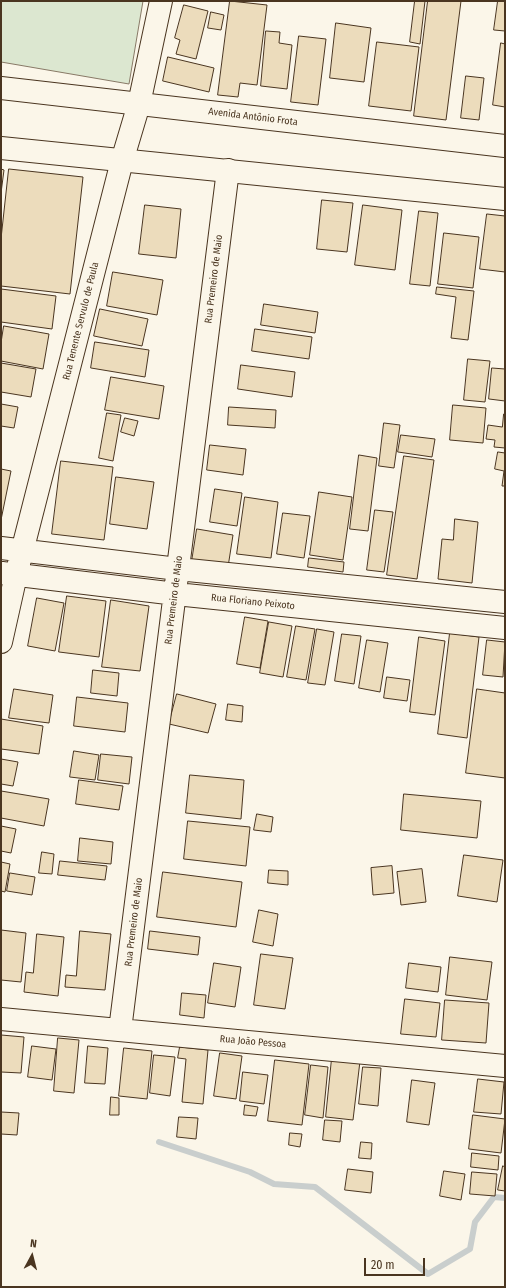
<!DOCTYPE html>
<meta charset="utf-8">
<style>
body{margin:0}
#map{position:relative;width:506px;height:1288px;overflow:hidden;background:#fbf6e9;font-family:"Fira Sans Condensed",sans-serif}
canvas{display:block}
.frame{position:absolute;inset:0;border:2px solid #4a3520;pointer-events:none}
.north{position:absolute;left:12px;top:1236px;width:40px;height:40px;-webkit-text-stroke:3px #fbf6e9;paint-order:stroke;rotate:7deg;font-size:11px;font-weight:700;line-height:16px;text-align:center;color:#4a3520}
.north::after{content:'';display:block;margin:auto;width:14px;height:18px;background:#4a3520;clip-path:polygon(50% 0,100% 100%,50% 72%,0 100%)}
.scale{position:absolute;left:364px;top:1258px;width:61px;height:18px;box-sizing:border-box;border:2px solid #4a3520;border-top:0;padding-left:5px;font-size:12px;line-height:14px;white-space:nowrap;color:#4a3520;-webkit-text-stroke:3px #fbf6e9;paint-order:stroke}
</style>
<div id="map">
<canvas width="506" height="1288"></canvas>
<div class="frame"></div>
<div class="north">N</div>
<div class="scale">20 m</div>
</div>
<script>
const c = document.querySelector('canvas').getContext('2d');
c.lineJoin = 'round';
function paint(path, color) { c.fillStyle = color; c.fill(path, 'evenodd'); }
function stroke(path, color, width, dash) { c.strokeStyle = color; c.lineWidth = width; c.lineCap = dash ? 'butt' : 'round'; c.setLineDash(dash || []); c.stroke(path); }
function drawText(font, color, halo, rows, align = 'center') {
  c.font = font + ' "Fira Sans Condensed",sans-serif'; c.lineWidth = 3; c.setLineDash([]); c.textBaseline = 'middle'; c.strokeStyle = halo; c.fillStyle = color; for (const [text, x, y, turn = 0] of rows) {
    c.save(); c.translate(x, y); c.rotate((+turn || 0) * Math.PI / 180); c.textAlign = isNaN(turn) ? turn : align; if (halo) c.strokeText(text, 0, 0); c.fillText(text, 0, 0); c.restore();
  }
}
const green = new Path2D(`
 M 1,1 L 143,1 L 129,84 L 1,62 Z`);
paint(green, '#dce7d0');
stroke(green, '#887966', 1);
stroke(new Path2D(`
 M 159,1142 L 250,1172 L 274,1184 L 315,1187 L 428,1274 L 470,1249 L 475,1222 L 494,1197 L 505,1198`), '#c9cecd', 6);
const building = new Path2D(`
 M 230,1 L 267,5 L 257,85 L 240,83 L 238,97 L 218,95 Z
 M 415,1 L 425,1 L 420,44 L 410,42 Z
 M 428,1 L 461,1 L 446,120 L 414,116 Z
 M 498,1 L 505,1 L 505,31 L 494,30 Z
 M 184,5 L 208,11 L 196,59 L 176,54 L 180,40 L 175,38 Z
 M 211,12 L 224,15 L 221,30 L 208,28 Z
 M 336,23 L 371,28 L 364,82 L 330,78 Z
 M 266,31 L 280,32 L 279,43 L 292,45 L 287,89 L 261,86 Z
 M 299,36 L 326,39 L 318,105 L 291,102 Z
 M 377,42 L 419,47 L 411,111 L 369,106 Z
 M 501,43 L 505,44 L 505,107 L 493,105 Z
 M 168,57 L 214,68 L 209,92 L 163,81 Z
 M 466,76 L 484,78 L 479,120 L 461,118 Z
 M 1,169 L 4,170 L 1,193 Z
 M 9,169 L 83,177 L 70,294 L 1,286 L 1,239 Z
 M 322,200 L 353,203 L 347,252 L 317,249 Z
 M 145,205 L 181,209 L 176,258 L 139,254 Z
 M 363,205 L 402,210 L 395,270 L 355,265 Z
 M 419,211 L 438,213 L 430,286 L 410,284 Z
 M 487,214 L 505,216 L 505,272 L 480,269 Z
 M 444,233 L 479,237 L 473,288 L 438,284 Z
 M 113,272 L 163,280 L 157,315 L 107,306 Z
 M 437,287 L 474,291 L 468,340 L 451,338 L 456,297 L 436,294 Z
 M 1,289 L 56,296 L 52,329 L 1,322 Z
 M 264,304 L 318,312 L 315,333 L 261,325 Z
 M 100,309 L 148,319 L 142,346 L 94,336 Z
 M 4,326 L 49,334 L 43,369 L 1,361 L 1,343 Z
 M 255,329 L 312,337 L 309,359 L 252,351 Z
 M 95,342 L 149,350 L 145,377 L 91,368 Z
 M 468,359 L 490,361 L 485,402 L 464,400 Z
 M 1,363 L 36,369 L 31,397 L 1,392 Z
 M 241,365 L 295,372 L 292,397 L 238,389 Z
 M 492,368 L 505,369 L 505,401 L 489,399 Z
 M 111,377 L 164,386 L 159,419 L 105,410 Z
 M 1,404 L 18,407 L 14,428 L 1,426 Z
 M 453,405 L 486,408 L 483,443 L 450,440 Z
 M 229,407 L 276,410 L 275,428 L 228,425 Z
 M 107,413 L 121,415 L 113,461 L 99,458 Z
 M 504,414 L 505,414 L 505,448 L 494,447 L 495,440 L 486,439 L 488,425 L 502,427 Z
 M 125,418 L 138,421 L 134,436 L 121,432 Z
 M 384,423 L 400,425 L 394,468 L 379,466 Z
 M 401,435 L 435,439 L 432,457 L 398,452 Z
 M 210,445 L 246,449 L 243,475 L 207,470 Z
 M 498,452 L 505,453 L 505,486 L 502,486 L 504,471 L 495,469 Z
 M 359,455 L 377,458 L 368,531 L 350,529 Z
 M 404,456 L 434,460 L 417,579 L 387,575 Z
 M 61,461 L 113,467 L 104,540 L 52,534 Z
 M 1,469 L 11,471 L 1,520 Z
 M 116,477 L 154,482 L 147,529 L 110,524 Z
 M 215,489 L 242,493 L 237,526 L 210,522 Z
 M 319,492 L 352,497 L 343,560 L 310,555 Z
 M 245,497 L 278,502 L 271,558 L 237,554 Z
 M 375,510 L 393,512 L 384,572 L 367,570 Z
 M 283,513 L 310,516 L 304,558 L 277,554 Z
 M 455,519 L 478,522 L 472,583 L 438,579 L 442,539 L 453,540 Z
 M 197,529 L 233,535 L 228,567 L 192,561 Z
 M 309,558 L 344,562 L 343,572 L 308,567 Z
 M 67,596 L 106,601 L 99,657 L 59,652 Z
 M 37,598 L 64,603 L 55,651 L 28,646 Z
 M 111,600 L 149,606 L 140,671 L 102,667 Z
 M 245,617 L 268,621 L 260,668 L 237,664 Z
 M 269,622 L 292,626 L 283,677 L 260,673 Z
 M 296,626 L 315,629 L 306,680 L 287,677 Z
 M 317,629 L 334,632 L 325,685 L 308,683 Z
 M 450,633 L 479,637 L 467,738 L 438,734 Z
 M 342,634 L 361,636 L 354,684 L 335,681 Z
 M 419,637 L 445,641 L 435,715 L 410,712 Z
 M 367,640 L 388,643 L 380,692 L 359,688 Z
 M 487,640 L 505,642 L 503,677 L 483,675 Z
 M 93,670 L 119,673 L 117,696 L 91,693 Z
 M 387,677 L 410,680 L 407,701 L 384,698 Z
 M 14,689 L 53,695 L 49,723 L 9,718 Z
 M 477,689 L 505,693 L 505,778 L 466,773 Z
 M 177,694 L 216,704 L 208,733 L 169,724 Z
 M 77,697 L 128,703 L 125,732 L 74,726 Z
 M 228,704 L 243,706 L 242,722 L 226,720 Z
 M 1,719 L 43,726 L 39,754 L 1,749 Z
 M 74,751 L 99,755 L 95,780 L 70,777 Z
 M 101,754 L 132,757 L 129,784 L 98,780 Z
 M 1,759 L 18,762 L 13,786 L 1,784 Z
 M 190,775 L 244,780 L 241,819 L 186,813 Z
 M 79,780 L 123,786 L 119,810 L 76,804 Z
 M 1,791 L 49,799 L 44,826 L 1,818 Z
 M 404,794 L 481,801 L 477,838 L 401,830 Z
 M 257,814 L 273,817 L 271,832 L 254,830 Z
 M 188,821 L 250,827 L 246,866 L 184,859 Z
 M 1,826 L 16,829 L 11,853 L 1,851 Z
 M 80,838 L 113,842 L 111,864 L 78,861 Z
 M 42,852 L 54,854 L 52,874 L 39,873 Z
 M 464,855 L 503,860 L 497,902 L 458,896 Z
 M 60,861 L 107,866 L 105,880 L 58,875 Z
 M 1,862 L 10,864 L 5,892 L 1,891 Z
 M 392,866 L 394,893 L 373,895 L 371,868 Z
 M 422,869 L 426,902 L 401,905 L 397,872 Z
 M 269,870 L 288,871 L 288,885 L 268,883 Z
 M 163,872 L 242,882 L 236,927 L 157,917 Z
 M 10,873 L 35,877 L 32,895 L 7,891 Z
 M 259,910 L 278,914 L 273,946 L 253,942 Z
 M 1,930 L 26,933 L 21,982 L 1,980 Z
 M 80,931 L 111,934 L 105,990 L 65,987 L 66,975 L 76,976 Z
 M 150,931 L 200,937 L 198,955 L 148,949 Z
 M 37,934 L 64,937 L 58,996 L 24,992 L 26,972 L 33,973 Z
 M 261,954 L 293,958 L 285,1009 L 254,1005 Z
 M 450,957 L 492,962 L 487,1000 L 446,995 Z
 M 214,963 L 241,967 L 235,1007 L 208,1003 Z
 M 409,963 L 441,967 L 438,992 L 406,988 Z
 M 182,993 L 206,995 L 204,1018 L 180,1015 Z
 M 405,999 L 440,1003 L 436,1037 L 401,1034 Z
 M 445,1000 L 489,1003 L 486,1043 L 442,1040 Z
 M 1,1035 L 24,1037 L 21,1073 L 1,1072 Z
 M 58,1038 L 79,1040 L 74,1093 L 54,1091 Z
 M 32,1046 L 56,1049 L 52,1080 L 28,1077 Z
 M 88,1046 L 108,1048 L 105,1084 L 85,1083 Z
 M 180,1047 L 208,1050 L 203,1104 L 182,1102 L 186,1059 L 178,1058 Z
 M 124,1048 L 152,1051 L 147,1099 L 119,1096 Z
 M 220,1053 L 242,1056 L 236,1099 L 214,1096 Z
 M 154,1055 L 175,1057 L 170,1096 L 150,1093 Z
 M 332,1058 L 360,1061 L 353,1120 L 326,1117 Z
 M 275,1060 L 309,1064 L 302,1125 L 268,1121 Z
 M 311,1065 L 328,1067 L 323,1118 L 305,1115 Z
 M 363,1067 L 381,1068 L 378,1106 L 359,1104 Z
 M 243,1072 L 268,1075 L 264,1104 L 240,1101 Z
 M 478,1079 L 504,1082 L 501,1114 L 474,1112 Z
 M 412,1080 L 435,1083 L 429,1125 L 407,1122 Z
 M 111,1097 L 119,1098 L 119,1115 L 110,1115 Z
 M 245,1105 L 258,1107 L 256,1116 L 244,1115 Z
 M 1,1112 L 19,1113 L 17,1135 L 1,1134 Z
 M 473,1115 L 505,1119 L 501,1153 L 469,1149 Z
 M 179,1117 L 198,1118 L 196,1139 L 177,1137 Z
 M 325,1120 L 342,1121 L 340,1142 L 323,1140 Z
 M 290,1133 L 302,1134 L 300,1147 L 289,1145 Z
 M 361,1142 L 372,1143 L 371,1159 L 359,1158 Z
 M 472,1153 L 499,1156 L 498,1170 L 471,1167 Z
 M 503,1166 L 505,1167 L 505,1191 L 498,1190 Z
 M 348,1169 L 373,1172 L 371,1193 L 345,1190 Z
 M 444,1171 L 465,1174 L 461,1200 L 440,1196 Z
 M 472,1172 L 497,1174 L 495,1196 L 470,1194 Z`);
paint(building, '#ecdcbc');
stroke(building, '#4a3520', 1);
const minor = new Path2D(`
 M 1,548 L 178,569 L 505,602
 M 2,573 L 176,594 L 505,628
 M 1,642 L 16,575 L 122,161 L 139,104 L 161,1
 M 1,1019 L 505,1066
 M 120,1030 L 228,170`);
const major = new Path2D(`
 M 1,88 L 505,146
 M 1,148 L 505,199`);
stroke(minor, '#4a3520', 24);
stroke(major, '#4a3520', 24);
stroke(minor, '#fbf6e9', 22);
stroke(major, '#fbf6e9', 22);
drawText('10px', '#4a3520', '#fbf6e9', [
 ["Avenida Antônio Frota",253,117,7],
 ["Rua Premeiro de Maio",214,279,-83],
 ["Rua Tenente Servulo de Paula",81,321,-76],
 ["Rua Premeiro de Maio",174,600,-83],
 ["Rua Floriano Peixoto",253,602,6],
 ["Rua Premeiro de Maio",134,922,-83],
 ["Rua João Pessoa",253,1042,5]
]);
</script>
